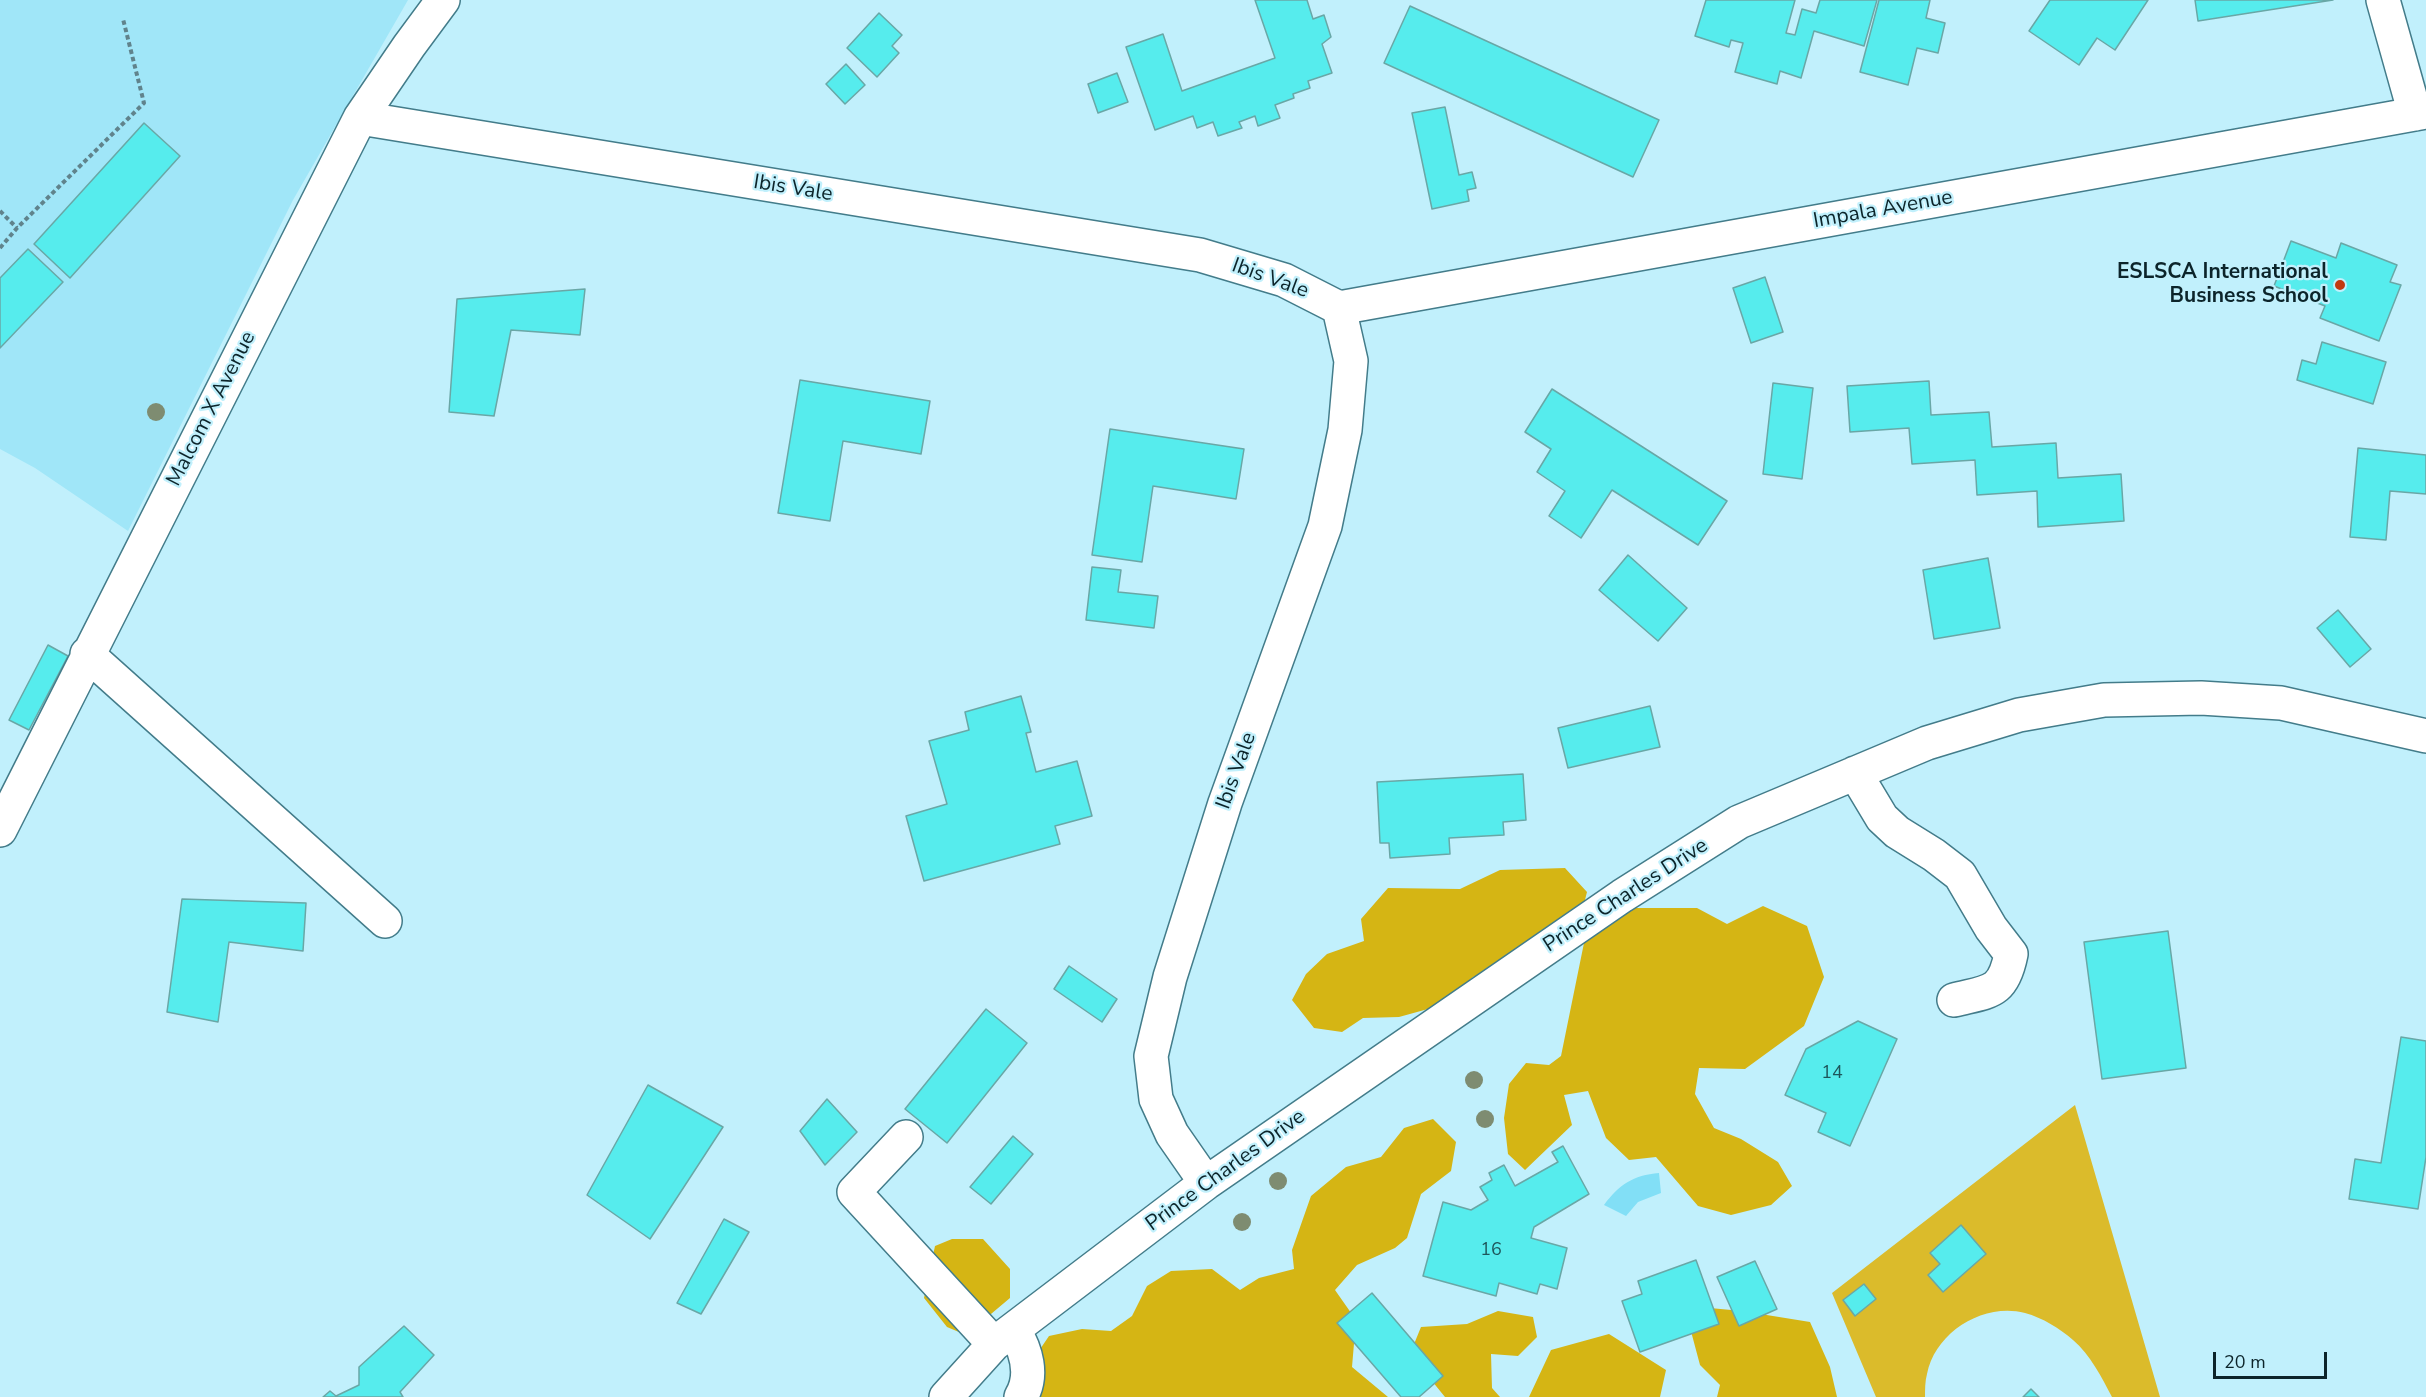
<!DOCTYPE html>
<style>
body{margin:0}
#map{position:relative;width:2426px;height:1397px;overflow:hidden;background:#c1f0fc;font-family:"Nunito Sans",sans-serif}
canvas{display:block}
.scale{position:absolute;left:2213px;top:1352px;width:114px;height:27px;box-sizing:border-box;border:3px solid #0c242a;border-top:0;padding-left:8px;font-size:18px;line-height:21px;white-space:nowrap;color:#0c242a;-webkit-text-stroke:4px #c1f0fc;paint-order:stroke}
</style>
<div id="map">
<canvas width="2426" height="1397"></canvas>
<div class="scale">20 m</div>
</div>
<script>
const c = document.querySelector('canvas').getContext('2d');
c.lineJoin = 'round';
function paint(path, color) { c.fillStyle = color; c.fill(path, 'evenodd'); }
function stroke(path, color, width, dash) { c.strokeStyle = color; c.lineWidth = width; c.lineCap = dash ? 'butt' : 'round'; c.setLineDash(dash || []); c.stroke(path); }
function drawText(font, color, halo, rows, align = 'center') {
  c.font = font + ' "Nunito Sans",sans-serif'; c.lineWidth = 4.5; c.setLineDash([]); c.textBaseline = 'middle'; c.strokeStyle = halo; c.fillStyle = color; for (const [text, x, y, turn = 0] of rows) {
    c.save(); c.translate(x, y); c.rotate((+turn || 0) * Math.PI / 180); c.textAlign = isNaN(turn) ? turn : align; if (halo) c.strokeText(text, 0, 0); c.fillText(text, 0, 0); c.restore();
  }
}
paint(new Path2D(`
 M 0,0 L 408,0 L 293,200 L 128,531 L 35,468 L 0,449 Z`), '#a0e6f8');
paint(new Path2D(`
 M 2075,1105 L 2160,1397 L 2112,1397 C 2102,1378 2090,1354 2073,1340 C 2059,1328 2043,1318 2025,1313 C 1984,1302 1935,1332 1927,1374 C 1925,1381 1925,1390 1925,1397 L 1876,1397 L 1832,1293 Z`), '#dbbb2b');
paint(new Path2D(`
 M 1565,868 L 1587,892 L 1572,951 L 1473,977 L 1446,1004 L 1399,1017 L 1363,1018 L 1342,1032 L 1314,1028 L 1292,1000 L 1306,974 L 1327,954 L 1364,941 L 1361,919 L 1388,888 L 1460,889 L 1500,870 Z
 M 1763,906 L 1807,926 L 1824,977 L 1804,1026 L 1745,1069 L 1699,1068 L 1695,1094 L 1714,1128 L 1741,1139 L 1778,1162 L 1792,1186 L 1771,1205 L 1731,1215 L 1698,1206 L 1656,1157 L 1629,1160 L 1606,1138 L 1588,1091 L 1564,1095 L 1572,1125 L 1525,1170 L 1508,1154 L 1504,1118 L 1509,1084 L 1526,1063 L 1549,1065 L 1561,1056 L 1584,943 L 1626,908 L 1697,908 L 1727,924 Z
 M 1433,1119 L 1456,1142 L 1451,1171 L 1421,1194 L 1407,1238 L 1395,1248 L 1357,1265 L 1335,1290 L 1356,1320 L 1352,1367 L 1388,1397 L 1035,1397 L 1028,1367 L 1049,1336 L 1082,1329 L 1111,1331 L 1132,1316 L 1147,1286 L 1171,1271 L 1212,1269 L 1240,1290 L 1259,1278 L 1294,1269 L 1292,1250 L 1311,1196 L 1346,1167 L 1381,1157 L 1404,1128 Z
 M 952,1239 L 983,1239 L 1010,1269 L 1010,1298 L 966,1335 L 947,1327 L 924,1298 L 935,1246 Z
 M 1699,1307 L 1742,1311 L 1810,1322 L 1830,1367 L 1837,1397 L 1717,1397 L 1720,1385 L 1700,1365 L 1688,1320 Z
 M 1498,1311 L 1533,1317 L 1537,1337 L 1518,1356 L 1491,1354 L 1492,1388 L 1500,1397 L 1445,1397 L 1410,1354 L 1421,1327 L 1467,1324 Z
 M 1609,1334 L 1666,1370 L 1660,1397 L 1529,1397 L 1551,1350 Z`), '#d5b514');
paint(new Path2D(`
 M 1659,1173 L 1661,1193 L 1638,1202 L 1626,1216 L 1604,1205 C 1619,1185 1633,1175 1659,1173 Z`), '#82dff6');
const building = new Path2D(`
 M 1255,0 L 1307,0 L 1313,19 L 1324,15 L 1331,37 L 1322,44 L 1332,73 L 1308,81 L 1310,88 L 1293,94 L 1294,98 L 1275,105 L 1280,118 L 1258,126 L 1255,116 L 1239,122 L 1242,128 L 1218,136 L 1213,122 L 1197,128 L 1193,116 L 1155,130 L 1126,47 L 1163,34 L 1182,91 L 1275,58 Z
 M 1706,0 L 1795,0 L 1786,33 L 1795,35 L 1802,9 L 1816,13 L 1820,0 L 1877,0 L 1864,46 L 1814,31 L 1801,78 L 1780,71 L 1777,84 L 1735,72 L 1743,43 L 1731,40 L 1729,47 L 1695,36 Z
 M 1879,0 L 1930,0 L 1926,18 L 1945,23 L 1938,53 L 1917,48 L 1908,85 L 1860,72 Z
 M 2050,0 L 2148,0 L 2115,50 L 2097,38 L 2079,65 L 2029,31 Z
 M 2195,0 L 2333,0 L 2198,21 Z
 M 1410,6 L 1659,120 L 1633,177 L 1384,63 Z
 M 879,13 L 902,35 L 892,46 L 899,53 L 877,77 L 847,48 Z
 M 846,64 L 865,85 L 845,104 L 826,84 Z
 M 1117,73 L 1128,102 L 1098,113 L 1088,84 Z
 M 1445,107 L 1459,175 L 1472,172 L 1476,188 L 1467,190 L 1469,201 L 1432,209 L 1412,113 Z
 M 144,123 L 180,156 L 70,278 L 34,244 Z
 M 2291,241 L 2336,258 L 2341,243 L 2397,265 L 2390,282 L 2401,285 L 2379,341 L 2320,318 L 2325,306 L 2274,286 Z
 M 28,249 L 63,282 L 0,348 L 0,278 Z
 M 1765,277 L 1783,332 L 1751,343 L 1733,288 Z
 M 585,289 L 580,335 L 511,330 L 494,416 L 449,412 L 457,299 Z
 M 2322,342 L 2386,362 L 2373,404 L 2297,380 L 2302,360 L 2316,364 Z
 M 800,380 L 930,401 L 921,454 L 843,441 L 830,521 L 778,513 Z
 M 1929,381 L 1931,415 L 1989,412 L 1992,447 L 2056,443 L 2058,478 L 2121,474 L 2124,521 L 2038,527 L 2037,491 L 1977,495 L 1975,460 L 1912,464 L 1909,428 L 1850,432 L 1847,386 Z
 M 1773,383 L 1813,388 L 1802,479 L 1763,474 Z
 M 1552,389 L 1727,501 L 1698,545 L 1612,490 L 1581,538 L 1549,516 L 1565,491 L 1537,472 L 1551,449 L 1525,432 Z
 M 1110,429 L 1244,449 L 1236,499 L 1153,486 L 1142,562 L 1092,555 Z
 M 2358,448 L 2426,455 L 2426,494 L 2390,491 L 2386,540 L 2350,537 Z
 M 1628,555 L 1687,608 L 1658,641 L 1599,590 Z
 M 1988,558 L 2000,628 L 1934,639 L 1923,570 Z
 M 1092,567 L 1121,570 L 1118,592 L 1158,596 L 1154,628 L 1086,620 Z
 M 2338,610 L 2371,649 L 2350,667 L 2317,628 Z
 M 48,645 L 68,656 L 29,730 L 9,720 Z
 M 1021,696 L 1031,732 L 1026,733 L 1036,772 L 1077,761 L 1092,816 L 1055,826 L 1060,844 L 924,881 L 906,816 L 947,804 L 929,741 L 969,730 L 965,712 Z
 M 1650,706 L 1660,747 L 1568,768 L 1558,728 Z
 M 1523,774 L 1526,820 L 1503,822 L 1504,835 L 1449,838 L 1450,854 L 1390,858 L 1389,843 L 1380,843 L 1377,782 Z
 M 182,899 L 306,903 L 303,951 L 229,942 L 218,1022 L 167,1012 Z
 M 2168,931 L 2186,1068 L 2102,1079 L 2084,942 Z
 M 1069,966 L 1117,999 L 1102,1022 L 1054,989 Z
 M 986,1009 L 1027,1043 L 947,1143 L 905,1109 Z
 M 1858,1021 L 1897,1039 L 1850,1146 L 1818,1132 L 1826,1113 L 1785,1095 L 1806,1049 Z
 M 2401,1037 L 2426,1041 L 2426,1157 L 2418,1209 L 2349,1199 L 2355,1159 L 2381,1163 Z
 M 648,1085 L 723,1127 L 650,1239 L 587,1195 Z
 M 827,1099 L 857,1132 L 825,1165 L 800,1131 Z
 M 1013,1136 L 1033,1154 L 991,1204 L 970,1187 Z
 M 1563,1146 L 1589,1194 L 1534,1227 L 1531,1238 L 1567,1248 L 1557,1289 L 1540,1284 L 1537,1294 L 1499,1283 L 1496,1296 L 1423,1276 L 1443,1202 L 1471,1210 L 1488,1200 L 1480,1187 L 1492,1180 L 1489,1173 L 1504,1165 L 1515,1186 L 1558,1162 L 1552,1152 Z
 M 724,1219 L 749,1232 L 701,1314 L 677,1303 Z
 M 1961,1225 L 1986,1254 L 1943,1292 L 1928,1275 L 1940,1264 L 1930,1253 Z
 M 1696,1260 L 1719,1324 L 1640,1352 L 1622,1301 L 1642,1294 L 1638,1281 Z
 M 1755,1261 L 1777,1309 L 1739,1326 L 1717,1277 Z
 M 1864,1284 L 1876,1299 L 1855,1316 L 1843,1300 Z
 M 1372,1293 L 1443,1376 L 1419,1397 L 1401,1397 L 1337,1323 Z
 M 404,1326 L 434,1355 L 400,1392 L 403,1397 L 323,1397 L 330,1391 L 336,1396 L 359,1385 L 359,1367 Z
 M 2031,1389 L 2039,1397 L 2023,1397 Z`);
paint(building, '#56eced');
stroke(building, '#69a7a6', 1.5);
const minor = new Path2D(`
 M 2383,0 L 2415,114
 M 360,118 L 1200,255 L 1284,280 L 1339,308 L 1351,361 L 1345,430 L 1325,526 L 1225,803 L 1170,977 L 1151,1056 L 1156,1099 L 1172,1134 L 1206,1183
 M 1339,308 L 2426,112
 M 87,654 L 385,921
 M 1855,773 L 1882,818 L 1897,832 L 1934,855 L 1960,875 L 1991,928 L 2011,954 C 2003,994 1990,991 1954,1000
 M 0,830 L 360,118 L 409,46 L 443,0
 M 906,1137 L 854,1192 L 994,1344
 M 1014,1330 C 1026,1350 1034,1375 1021,1397
 M 946,1397 L 994,1344 L 1206,1183 L 1622,896 L 1739,822 L 1927,743 L 2019,715 L 2104,700 L 2201,698 L 2281,703 L 2426,736`);
stroke(minor, '#437c8a', 36);
stroke(new Path2D(`
 M 0,211 L 17,228
 M 0,248 L 17,228 L 144,103 L 123,19`), '#60838c', 4, [4.5, 3]);
stroke(minor, '#fff', 33);
c.fillStyle = '#7e8c71';
for (const [x, y] of [
 [156,412],
 [1474,1080],
 [1485,1119],
 [1278,1181],
 [1242,1222]
]) { c.beginPath(); c.arc(x, y, 9, 0, 2 * Math.PI); c.fill(); }
for (const [x, y, r, color] of [
 [2340,285,6,"#c2390f"]
]) { const dot = new Path2D(); dot.arc(x, y, r, 0, 2 * Math.PI); c.fillStyle = color; c.fill(dot); stroke(dot, '#c1f0fc', 2); }
drawText('18px', '#1e565b', null, [
 ["14",1832,1074],
 ["16",1491,1251]
]);
drawText('21px', '#0c242a', '#c1f0fc', [
 ["Ibis Vale",793,189,9],
 ["Impala Avenue",1883,210,-10],
 ["Ibis Vale",1270,279,20],
 ["Malcom X Avenue",212,409,-63],
 ["Ibis Vale",1237,771,-70],
 ["Prince Charles Drive",1626,896,-33],
 ["Prince Charles Drive",1226,1171,-36]
]);
drawText('bold 21px', '#0c242a', '#c1f0fc', [
 ["ESLSCA International",2328,273],
 ["Business School",2328,297]
], 'right');
</script>
